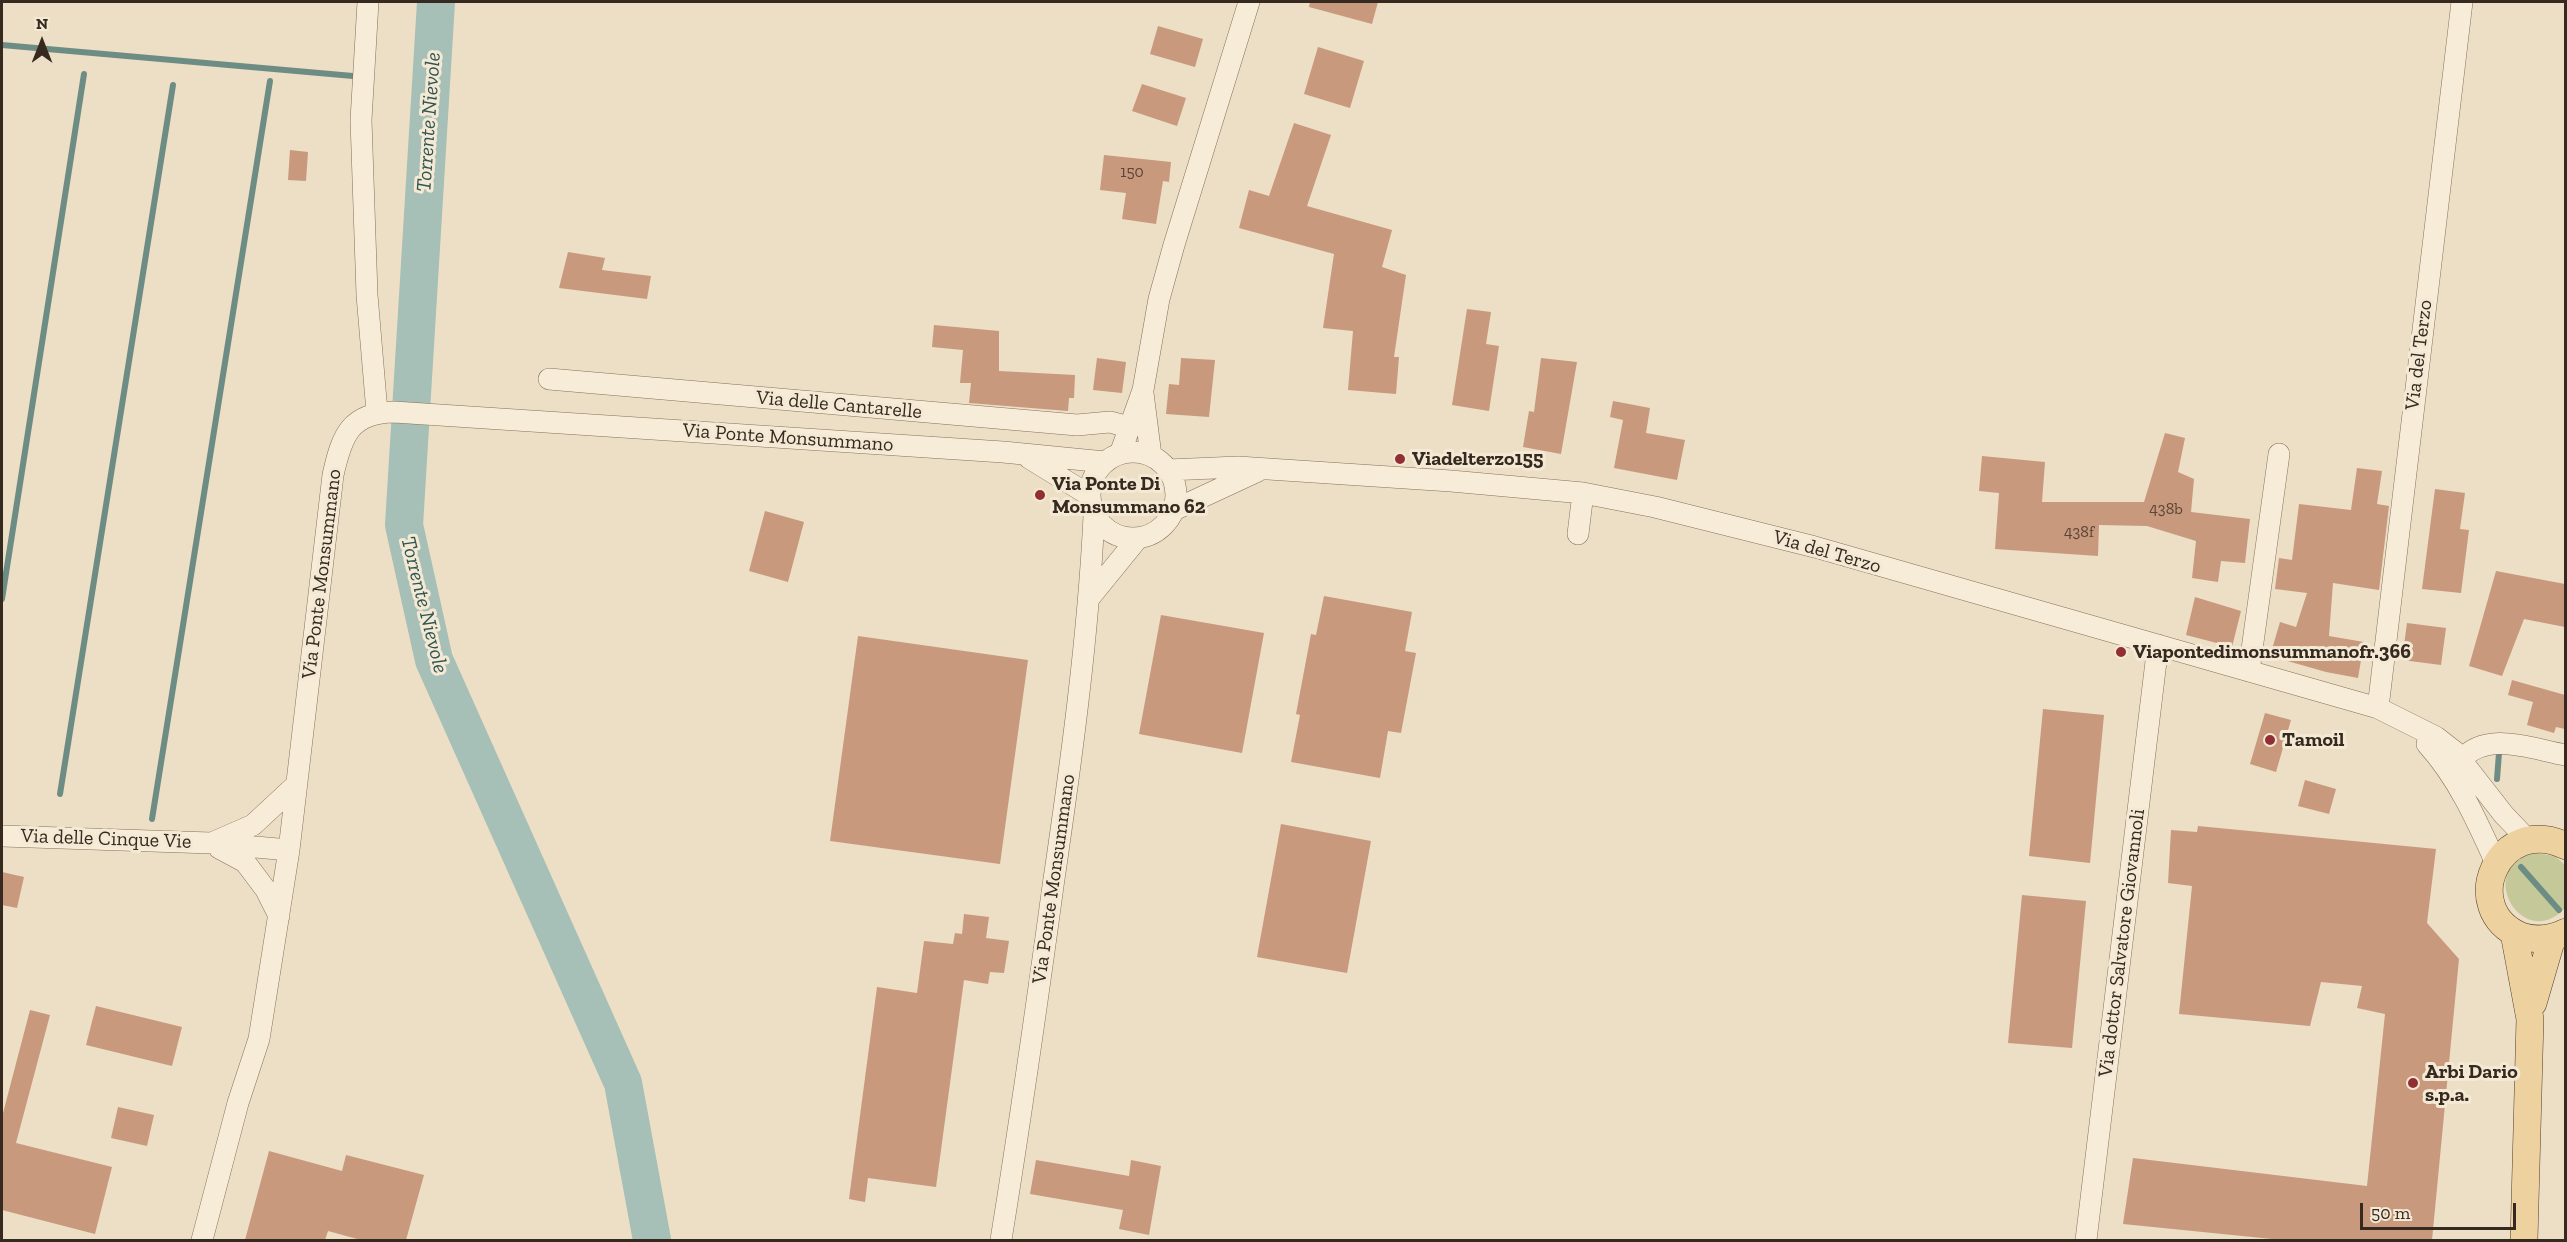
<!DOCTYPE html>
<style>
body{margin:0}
#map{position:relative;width:2567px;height:1242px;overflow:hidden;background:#ecdfc5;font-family:"Zilla Slab",serif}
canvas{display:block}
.frame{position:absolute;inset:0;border:3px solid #36291f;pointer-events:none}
.north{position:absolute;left:12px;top:12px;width:60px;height:60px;-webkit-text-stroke:4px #f4e9d4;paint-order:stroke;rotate:0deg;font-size:16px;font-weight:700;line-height:24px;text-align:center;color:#36291f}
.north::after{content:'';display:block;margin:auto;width:21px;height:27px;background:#36291f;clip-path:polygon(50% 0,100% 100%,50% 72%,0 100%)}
.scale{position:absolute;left:2360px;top:1203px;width:156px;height:27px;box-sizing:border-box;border:3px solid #36291f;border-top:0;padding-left:8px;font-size:18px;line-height:21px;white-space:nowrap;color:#36291f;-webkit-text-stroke:4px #f4e9d4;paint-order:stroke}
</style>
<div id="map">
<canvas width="2567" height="1242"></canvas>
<div class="frame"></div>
<div class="north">N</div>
<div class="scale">50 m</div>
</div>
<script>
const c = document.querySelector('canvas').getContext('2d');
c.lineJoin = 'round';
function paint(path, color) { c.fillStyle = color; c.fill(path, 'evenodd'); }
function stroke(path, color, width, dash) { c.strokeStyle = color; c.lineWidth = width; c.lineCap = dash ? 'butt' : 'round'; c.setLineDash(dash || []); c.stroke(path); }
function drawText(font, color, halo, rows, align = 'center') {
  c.font = font + ' "Zilla Slab",serif'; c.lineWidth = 6; c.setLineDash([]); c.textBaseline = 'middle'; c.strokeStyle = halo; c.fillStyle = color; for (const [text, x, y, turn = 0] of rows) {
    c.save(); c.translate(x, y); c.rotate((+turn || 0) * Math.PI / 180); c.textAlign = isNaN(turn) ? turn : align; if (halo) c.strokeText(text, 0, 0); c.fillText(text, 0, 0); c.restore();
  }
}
paint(new Path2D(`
 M 2536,853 L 2555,856 L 2565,865 L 2565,908 C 2522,954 2472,866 2536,853 Z`), '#c5c999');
stroke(new Path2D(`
 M 2,45 L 353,76
 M 2,599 L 84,74
 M 2497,779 L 2499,753
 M 60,794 L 173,85
 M 152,819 L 270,81
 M 2521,867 L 2559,910`), '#6d8d84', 6);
stroke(new Path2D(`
 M 436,2 L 404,525 L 434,660 L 623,1083 L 652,1240`), '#a6bfb7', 38);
paint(new Path2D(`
 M 1310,2 L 1378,2 L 1372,24 L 1309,7 Z
 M 1158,26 L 1203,39 L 1195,67 L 1150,54 Z
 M 1318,47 L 1364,61 L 1350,108 L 1304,94 Z
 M 1142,84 L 1186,98 L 1177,126 L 1132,111 Z
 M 1294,123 L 1331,135 L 1307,206 L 1392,230 L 1382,267 L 1406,275 L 1394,357 L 1399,357 L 1396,394 L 1348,390 L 1353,331 L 1323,328 L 1334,254 L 1239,228 L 1249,190 L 1269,196 Z
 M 290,150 L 308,152 L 306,181 L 288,180 Z
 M 1104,155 L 1171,162 L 1169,182 L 1163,181 L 1156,224 L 1122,219 L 1126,193 L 1100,190 Z
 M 568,252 L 605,258 L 602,270 L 651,276 L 647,299 L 559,288 Z
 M 1467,309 L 1491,312 L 1486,344 L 1499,346 L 1489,411 L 1452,405 Z
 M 934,325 L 999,331 L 999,371 L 1075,375 L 1074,398 L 1069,398 L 1068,411 L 969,403 L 971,383 L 960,383 L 963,350 L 932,347 Z
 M 1097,358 L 1126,362 L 1122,393 L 1093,390 Z
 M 1181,358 L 1215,360 L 1209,417 L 1166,414 L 1169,384 L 1179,385 Z
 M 1541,358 L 1577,362 L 1561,454 L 1523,447 L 1529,411 L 1534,412 Z
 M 1613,401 L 1650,408 L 1646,433 L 1685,440 L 1677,480 L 1614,468 L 1623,420 L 1610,417 Z
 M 2165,433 L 2185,438 L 2178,472 L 2194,479 L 2191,512 L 2250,519 L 2245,563 L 2221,561 L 2218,582 L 2192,578 L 2196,541 L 2147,526 L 2099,525 L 2098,556 L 1995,549 L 1999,493 L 1979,491 L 1982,456 L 2045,462 L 2042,502 L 2144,502 Z
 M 2357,468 L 2382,471 L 2377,504 L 2389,506 L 2379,590 L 2333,583 L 2329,636 L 2364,642 L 2358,678 L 2326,672 L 2270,656 L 2280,622 L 2296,627 L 2307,593 L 2275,589 L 2279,558 L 2292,560 L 2299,504 L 2351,510 Z
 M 2435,489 L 2465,493 L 2460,529 L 2469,530 L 2461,593 L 2422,589 Z
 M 765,511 L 804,522 L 788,582 L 749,571 Z
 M 2496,571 L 2565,584 L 2565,627 L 2524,619 L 2502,676 L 2469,666 Z
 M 1324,596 L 1412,612 L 1405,651 L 1416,653 L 1401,733 L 1388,731 L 1380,778 L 1291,762 L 1300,715 L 1296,714 L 1311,634 L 1316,635 Z
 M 2195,597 L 2241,611 L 2232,647 L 2186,635 Z
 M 1161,615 L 1264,633 L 1242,753 L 1139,734 Z
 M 2407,623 L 2446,628 L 2441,665 L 2402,660 Z
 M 858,636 L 1028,660 L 1000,864 L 830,841 Z
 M 2512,680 L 2565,695 L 2565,729 L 2556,727 L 2554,733 L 2527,725 L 2533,702 L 2508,695 Z
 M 2043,709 L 2104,715 L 2090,863 L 2029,856 Z
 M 2265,713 L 2291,720 L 2276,772 L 2250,764 Z
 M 2305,780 L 2336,789 L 2329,814 L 2298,806 Z
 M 1281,824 L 1371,841 L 1347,973 L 1257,957 Z
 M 2198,826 L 2436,849 L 2427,923 L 2459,959 L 2432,1240 L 2282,1240 L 2123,1224 L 2133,1158 L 2367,1186 L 2385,1014 L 2357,1008 L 2362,986 L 2321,982 L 2310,1026 L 2179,1014 L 2192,886 L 2168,883 L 2171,830 L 2197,832 Z
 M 2,872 L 24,877 L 17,908 L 2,905 Z
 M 2022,895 L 2086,901 L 2072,1048 L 2008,1043 Z
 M 964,914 L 989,917 L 986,938 L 1009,941 L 1004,973 L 990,972 L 988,984 L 964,980 L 936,1187 L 868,1178 L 865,1202 L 849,1199 L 877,987 L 917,993 L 924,941 L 953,944 L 955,933 L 962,934 Z
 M 96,1006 L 182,1027 L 172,1066 L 86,1045 Z
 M 30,1010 L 50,1015 L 16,1143 L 112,1167 L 95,1234 L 2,1210 L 2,1117 Z
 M 118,1107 L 154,1115 L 147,1146 L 111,1138 Z
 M 269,1151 L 342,1171 L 346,1155 L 424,1175 L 406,1240 L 361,1240 L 328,1231 L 325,1240 L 245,1240 Z
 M 1036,1160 L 1129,1176 L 1131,1160 L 1161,1166 L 1149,1235 L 1119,1229 L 1123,1210 L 1030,1194 Z`), '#c8997d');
const minor = new Path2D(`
 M 368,2 L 361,120 L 367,295 L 377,412
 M 549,379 L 1077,425 L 1110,422 L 1129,427
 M 1143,393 L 1151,456
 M1090 495a43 43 0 1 1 86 0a43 43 0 1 1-86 0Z
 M 1120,454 L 1143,390 L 1159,299 L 1174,245 L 1249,2
 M 1029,458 L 1089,495
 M 1168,470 L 1238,467 L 1451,481 L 1583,493 L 1655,507 L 1815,547 L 2378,708 L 2436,737 L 2454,751 L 2504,815 L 2528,840
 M 1174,510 L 1258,471
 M 1578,534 L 1583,493
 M 1090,597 L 1138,538
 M 2249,671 L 2279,454
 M 2378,708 L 2462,2
 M 2427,744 C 2458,778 2477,821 2496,863
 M 2461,760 C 2487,730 2531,749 2566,755
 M 2,836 L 211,843 L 289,850
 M 214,842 L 253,825 L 296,785
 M 219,848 L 245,862 L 266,890 L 279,916
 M 202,1240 L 238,1103 L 259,1039 L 289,850 L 333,475 C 342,435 350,413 394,412 L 1003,452 L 1105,462
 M 1001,1240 C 1020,1122 1037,1004 1053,886 C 1071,763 1088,640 1094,516
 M 2086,1240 L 2158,645`);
const major = new Path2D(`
 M 2566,846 C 2499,813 2457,909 2521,936 C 2536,941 2552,939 2566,932
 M 2514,933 L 2530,1019 L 2524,1240
 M 2533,1003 L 2552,938`);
stroke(minor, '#86705c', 22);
stroke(major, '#543f30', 28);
stroke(minor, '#f7ecd7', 21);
stroke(major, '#edd19f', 27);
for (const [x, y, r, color] of [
 [1400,459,6,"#912f34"],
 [1040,495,6,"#912f34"],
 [2121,652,6,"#912f34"],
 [2270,740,6,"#912f34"],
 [2413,1083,6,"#912f34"]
]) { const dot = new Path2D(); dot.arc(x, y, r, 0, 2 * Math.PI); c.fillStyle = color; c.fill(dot); stroke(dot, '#f4e9d4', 2); }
drawText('16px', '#5a4536', null, [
 ["150",1132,172],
 ["438b",2166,509],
 ["438f",2079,532]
]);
drawText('20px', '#36291f', '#f4e9d4', [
 ["Via del Terzo",2419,355,-83],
 ["Via delle Cantarelle",839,405,5],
 ["Via Ponte Monsummano",788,438,4],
 ["Via del Terzo",1827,552,16],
 ["Via Ponte Monsummano",322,574,-83],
 ["Via delle Cinque Vie",106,839,2],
 ["Via Ponte Monsummano",1054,879,-82],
 ["Via dottor Salvatore Giovannoli",2122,943,-83]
]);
drawText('bold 20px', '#36291f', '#f4e9d4', [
 ["Viadelterzo155",1412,459],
 ["Via Ponte Di",1052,484],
 ["Monsummano 62",1052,507],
 ["Viapontedimonsummanofr.366",2133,652],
 ["Tamoil",2282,740],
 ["Arbi Dario",2425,1072],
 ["s.p.a.",2425,1095]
], 'left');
drawText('italic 21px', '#2f5551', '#f4e9d4', [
 ["Torrente Nievole",429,122,-86],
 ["Torrente Nievole",424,605,76]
]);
</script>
